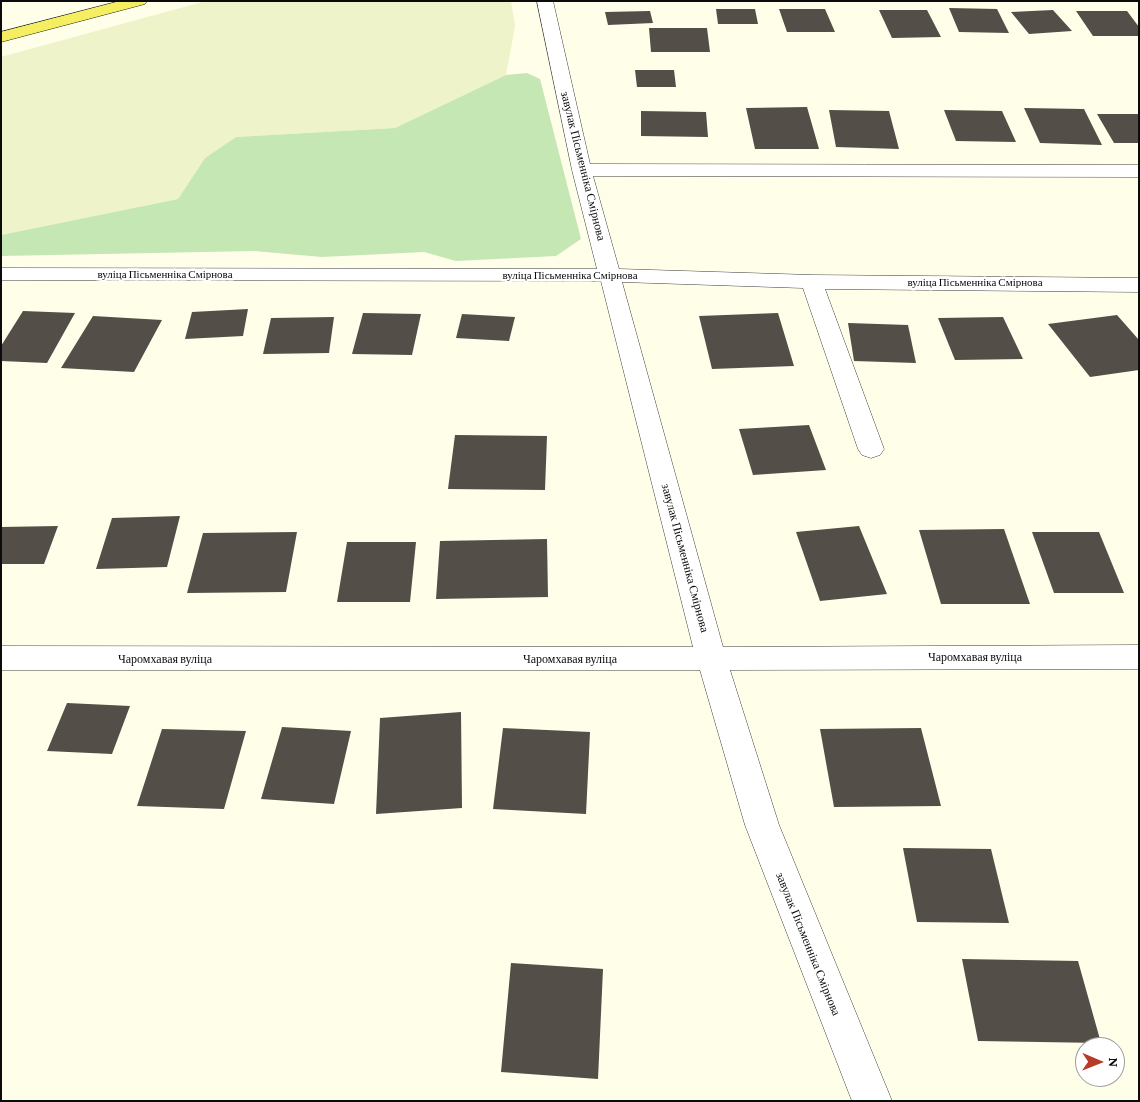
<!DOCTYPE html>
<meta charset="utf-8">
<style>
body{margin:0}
#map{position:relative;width:1140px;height:1102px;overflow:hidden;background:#fffee9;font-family:"Crimson Pro",serif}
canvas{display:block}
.frame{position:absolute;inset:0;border:2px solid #0b0b0b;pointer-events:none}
.north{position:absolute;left:1075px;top:1037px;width:50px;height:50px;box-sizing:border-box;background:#fff;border:1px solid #9d9d9d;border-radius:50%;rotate:91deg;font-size:14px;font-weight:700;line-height:20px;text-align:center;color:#0b0b0b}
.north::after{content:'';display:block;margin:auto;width:18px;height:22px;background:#b73b27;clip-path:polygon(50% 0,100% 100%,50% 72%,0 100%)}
</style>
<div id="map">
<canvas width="1140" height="1102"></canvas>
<div class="frame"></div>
<div class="north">N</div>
</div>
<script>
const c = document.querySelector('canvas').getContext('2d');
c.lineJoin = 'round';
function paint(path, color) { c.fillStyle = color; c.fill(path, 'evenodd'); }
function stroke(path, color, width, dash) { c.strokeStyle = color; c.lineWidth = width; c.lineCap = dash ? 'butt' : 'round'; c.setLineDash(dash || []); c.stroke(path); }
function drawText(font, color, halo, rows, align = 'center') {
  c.font = font + ' "Crimson Pro",serif'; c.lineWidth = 5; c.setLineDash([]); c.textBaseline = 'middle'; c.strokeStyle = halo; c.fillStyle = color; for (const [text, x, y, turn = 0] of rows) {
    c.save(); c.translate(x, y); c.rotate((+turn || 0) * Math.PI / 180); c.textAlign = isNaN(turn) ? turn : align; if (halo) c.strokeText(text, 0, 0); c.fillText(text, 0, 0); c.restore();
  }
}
paint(new Path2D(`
 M 206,1 L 511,1 L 515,26 L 506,75 L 395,128 L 236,137 L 205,158 L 178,199 L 1,235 L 1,57 Z`), '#eff3ca');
paint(new Path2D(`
 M 527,73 L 540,79 L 581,239 L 556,256 L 456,261 L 424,252 L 322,257 L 254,251 L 1,256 L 1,235 L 178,199 L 205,158 L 236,137 L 395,128 L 506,75 Z`), '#c5e7b4');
paint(new Path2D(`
 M 949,8 L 997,9 L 1009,33 L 959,32 Z
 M 716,9 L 755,9 L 758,24 L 718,24 Z
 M 779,9 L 825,9 L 835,32 L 787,32 Z
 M 879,10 L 927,10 L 941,37 L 892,38 Z
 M 1053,10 L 1072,31 L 1029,34 L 1011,12 Z
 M 650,11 L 653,23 L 608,25 L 605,12 Z
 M 1076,11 L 1127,11 L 1139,27 L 1139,36 L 1093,36 Z
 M 649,28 L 707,28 L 710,52 L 651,52 Z
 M 635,70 L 674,70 L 676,87 L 637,87 Z
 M 807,107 L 819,149 L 755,149 L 746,108 Z
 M 1024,108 L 1084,109 L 1102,145 L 1040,143 Z
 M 829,110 L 889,111 L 899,149 L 836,147 Z
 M 944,110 L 1002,111 L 1016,142 L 956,141 Z
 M 641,111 L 706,112 L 708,137 L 641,136 Z
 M 1097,114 L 1139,114 L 1139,143 L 1114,143 Z
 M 248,309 L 243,336 L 185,339 L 192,312 Z
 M 23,311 L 75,313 L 47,363 L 1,361 L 1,346 Z
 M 363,313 L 421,314 L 412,355 L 352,354 Z
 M 778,313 L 794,366 L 712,369 L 699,316 Z
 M 462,314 L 515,317 L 509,341 L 456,338 Z
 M 1117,315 L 1139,340 L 1139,370 L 1090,377 L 1048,324 Z
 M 93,316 L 162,320 L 134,372 L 61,368 Z
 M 334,317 L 329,353 L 263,354 L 271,318 Z
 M 1003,317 L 1023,359 L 955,360 L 938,318 Z
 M 848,323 L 908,325 L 916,363 L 854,361 Z
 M 809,425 L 826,470 L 753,475 L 739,429 Z
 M 455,435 L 547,436 L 545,490 L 448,489 Z
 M 180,516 L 167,567 L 96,569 L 112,518 Z
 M 58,526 L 44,564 L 1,564 L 1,527 Z
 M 859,526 L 887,594 L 820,601 L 796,532 Z
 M 1004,529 L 1030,604 L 941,604 L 919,530 Z
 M 297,532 L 286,592 L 187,593 L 203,533 Z
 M 1032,532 L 1099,532 L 1124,593 L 1054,593 Z
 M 547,539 L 548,597 L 436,599 L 440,541 Z
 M 347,542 L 416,542 L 410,602 L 337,602 Z
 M 67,703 L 130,706 L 112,754 L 47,751 Z
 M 461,712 L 462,808 L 376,814 L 380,718 Z
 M 282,727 L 351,731 L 334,804 L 261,799 Z
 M 503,728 L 590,732 L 586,814 L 493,809 Z
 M 921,728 L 941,806 L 834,807 L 820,729 Z
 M 162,729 L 246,731 L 224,809 L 137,806 Z
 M 903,848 L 991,849 L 1009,923 L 917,922 Z
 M 962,959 L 1078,961 L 1101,1043 L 978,1041 Z
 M 511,963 L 603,969 L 598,1079 L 501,1072 Z`), '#534e47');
const minor = new Path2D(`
 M 537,1 L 553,1 L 590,164 L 1139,165 L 1139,177 L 593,176 L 619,269 L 812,275 L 1139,278 L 1139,292 L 825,289 L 884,449 L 880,455 L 871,458 L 862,455 L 858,449 L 803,288 L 622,282 L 723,647 L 1139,645 L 1139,669 L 730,670 L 779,825 L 892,1101 L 852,1101 L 745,825 L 700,670 L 1,670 L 1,646 L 693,647 L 601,281 L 1,280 L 1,268 L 597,269 L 572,170 Z`);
const major = new Path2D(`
 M 120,1 L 147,1 L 145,4 L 1,42 L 1,32 Z`);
stroke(minor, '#3e3e3e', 1);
stroke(major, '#1c1c1c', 1);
paint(minor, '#fff');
paint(major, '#f6ee61');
drawText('11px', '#0b0b0b', '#fff', [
 ["вуліца Пісьменніка Смірнова",165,275],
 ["вуліца Пісьменніка Смірнова",570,276],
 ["вуліца Пісьменніка Смірнова",975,283]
]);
drawText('12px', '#0b0b0b', '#fff', [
 ["завулак Пісьменніка Смірнова",583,166,76],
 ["завулак Пісьменніка Смірнова",685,558,75],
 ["Чаромхавая вуліца",975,657],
 ["Чаромхавая вуліца",165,659],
 ["Чаромхавая вуліца",570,659],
 ["завулак Пісьменніка Смірнова",808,944,68]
]);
</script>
